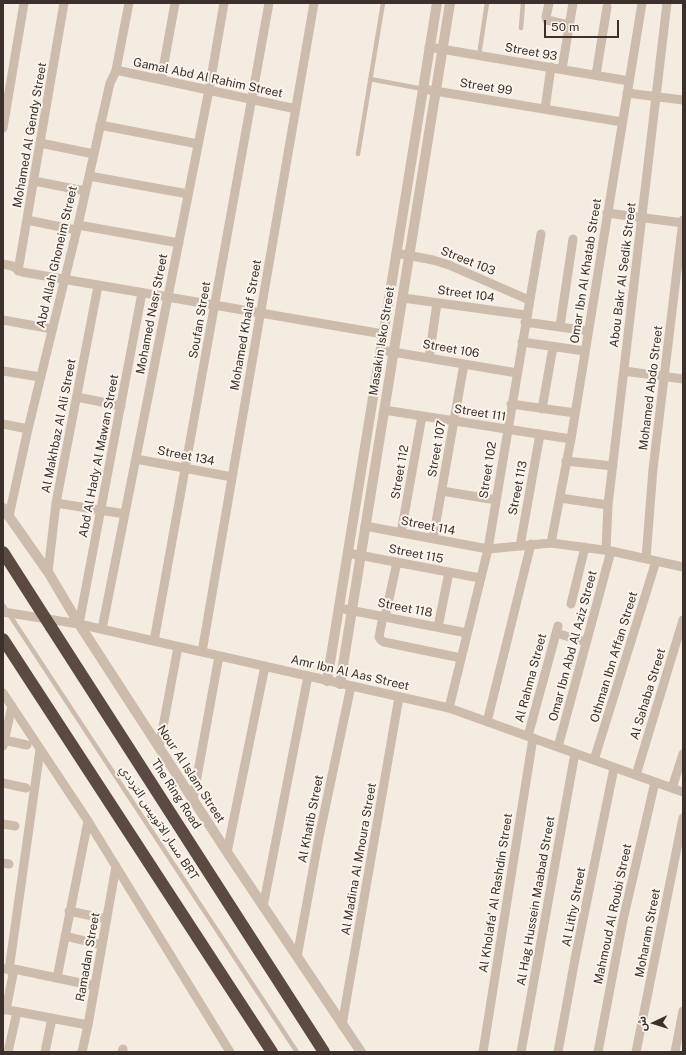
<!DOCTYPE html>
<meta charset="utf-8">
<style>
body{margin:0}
#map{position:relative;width:686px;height:1055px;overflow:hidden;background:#f4ebe1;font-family:"Public Sans","Noto Sans Arabic",sans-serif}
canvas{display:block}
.frame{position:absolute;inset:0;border:4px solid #3b302b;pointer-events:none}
.north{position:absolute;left:634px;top:1003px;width:40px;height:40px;-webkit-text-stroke:3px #fbf5ee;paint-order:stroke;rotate:266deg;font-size:11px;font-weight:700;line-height:16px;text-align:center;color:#3b302b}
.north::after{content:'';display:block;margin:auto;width:14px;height:18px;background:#3b302b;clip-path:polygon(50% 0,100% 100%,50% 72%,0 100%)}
.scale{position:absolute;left:544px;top:20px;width:75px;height:18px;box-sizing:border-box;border:2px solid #3b302b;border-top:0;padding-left:5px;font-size:12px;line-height:14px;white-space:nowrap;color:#3b302b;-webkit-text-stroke:3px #fbf5ee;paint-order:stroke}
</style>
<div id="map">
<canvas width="686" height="1055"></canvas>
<div class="frame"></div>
<div class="north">ش</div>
<div class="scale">50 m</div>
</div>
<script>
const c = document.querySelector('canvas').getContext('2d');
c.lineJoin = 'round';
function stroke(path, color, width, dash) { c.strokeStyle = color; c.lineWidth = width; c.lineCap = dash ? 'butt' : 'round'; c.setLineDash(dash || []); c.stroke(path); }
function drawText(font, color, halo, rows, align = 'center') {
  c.font = font + ' "Public Sans","Noto Sans Arabic",sans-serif'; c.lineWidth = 4; c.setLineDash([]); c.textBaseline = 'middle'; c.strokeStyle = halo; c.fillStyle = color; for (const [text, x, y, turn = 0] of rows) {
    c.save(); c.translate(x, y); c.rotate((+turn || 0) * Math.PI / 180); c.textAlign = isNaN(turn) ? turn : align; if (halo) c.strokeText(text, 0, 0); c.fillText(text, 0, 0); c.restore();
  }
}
stroke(new Path2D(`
 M 521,28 L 523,3
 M 479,55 L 487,3
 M 370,79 L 423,89
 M 358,154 L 383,3
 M 3,605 L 297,1052`), '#cdbbac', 4.5);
stroke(new Path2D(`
 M 549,3 L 546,17 L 547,20 L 569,25
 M 429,47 L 629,81
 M 562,69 L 573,3
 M 116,70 L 296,109
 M 596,75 L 607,7
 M 161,80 L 175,3
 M 423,89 L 622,122
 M 627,93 L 683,100
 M 545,109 L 551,67
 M 100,125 L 198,144
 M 3,128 L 24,3
 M 40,143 L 94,154
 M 89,176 L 188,194
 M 34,181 L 85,191
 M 607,213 L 683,223
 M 27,220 L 76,230
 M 78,225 L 179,243
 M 396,253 L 433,260 L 449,265 L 529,300
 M 3,264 L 12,266 L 22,272 L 383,334
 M 18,271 L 64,3
 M 403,298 L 526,315
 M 3,320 L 52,329
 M 525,322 L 588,331
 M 560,326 L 573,239
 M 522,342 L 585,351
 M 381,350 L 517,373
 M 429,358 L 437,303
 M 3,371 L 40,377
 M 624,371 L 683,379
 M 77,397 L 121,406
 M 511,404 L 575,413
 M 542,409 L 553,347
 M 384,410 L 571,439
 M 3,424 L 28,429
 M 136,459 L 232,477
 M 566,461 L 613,466
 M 442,491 L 496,500
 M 560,498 L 608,505
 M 56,503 L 125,514
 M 9,516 L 28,429 L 78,225 L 110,83 L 114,75 L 116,70 L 129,3
 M 365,526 L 488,549 L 551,543 L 611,551 L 683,567
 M 401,533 L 422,416
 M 433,539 L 464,364
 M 551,543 L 571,439 L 642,3
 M 520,546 L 540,434
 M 606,550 L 608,505 L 667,3
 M 348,553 L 480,578
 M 646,558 L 653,469 L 683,220
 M 48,572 L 56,503 L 98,286
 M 571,604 L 585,547
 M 339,608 L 467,633
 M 3,612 L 79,624 L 449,708 L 683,792
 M 383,616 L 379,637 L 381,640 L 384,642 L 461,658
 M 385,617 L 397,562
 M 79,624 L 142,293
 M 438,627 L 449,572
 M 102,629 L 209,90 L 224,3
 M 556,633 L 586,642
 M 154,641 L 269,3
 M 202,652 L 314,3
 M 3,693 L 88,821 L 230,1052
 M 449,708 L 488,549 L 541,234
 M 487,722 L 531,544
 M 528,736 L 558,626
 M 4,740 L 27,745
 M 3,746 L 12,706
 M 558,747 L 611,551
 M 159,748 L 178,647
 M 594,760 L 656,561
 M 636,775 L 683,620
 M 3,783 L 26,788
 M 672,788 L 683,754
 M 193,799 L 219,656
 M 3,824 L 15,826
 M 227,852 L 265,666
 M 3,863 L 9,864
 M 263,907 L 308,676
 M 69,911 L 107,919
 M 65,936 L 102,945
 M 297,957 L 319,837 L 351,686
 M 4,969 L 14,969 L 95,986
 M 9,970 L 40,750
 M 57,978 L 88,821
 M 3,1009 L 88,1025
 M 6,1010 L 14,969
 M 342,1025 L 399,697
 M 8,1052 L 17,1012
 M 45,1052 L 52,1018
 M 82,1052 L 88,1025 L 116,866
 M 122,1052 L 123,1049
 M 483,1052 L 533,738
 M 521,1052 L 575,753
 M 558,1052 L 575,959 L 614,768
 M 598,1052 L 623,920 L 655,782
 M 636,1052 L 683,818
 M 675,1052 L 683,1011`), '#cdbbac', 9);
stroke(new Path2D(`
 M 3,508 L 48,572 L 79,624 L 227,852 L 361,1052
 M 327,681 L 437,3
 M 340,684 L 450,3`), '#cdbbac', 10);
stroke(new Path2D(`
 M 51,627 L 324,1052
 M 3,639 L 272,1052`), '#5c4a42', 12);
stroke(new Path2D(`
 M 3,552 L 51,627`), '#5c4a42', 12);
drawText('12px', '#3b302b', '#fbf5ee', [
 ["Street 93",531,52,10],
 ["Gamal Abd Al Rahim Street",208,78,12],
 ["Street 99",486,87,9],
 ["Mohamed Al Gendy Street",30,135,-80],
 ["Abd Allah Ghoneim Street",57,257,-77],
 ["Street 103",468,261,22],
 ["Omar Ibn Al Khatab Street",586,271,-81],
 ["Abou Bakr Al Sedik Street",623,275,-83],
 ["Street 104",466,294,8],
 ["Mohamed Nasr Street",152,314,-79],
 ["Soufan Street",200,320,-80],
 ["Mohamed Khalaf Street",246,325,-80],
 ["Masakin Isko Street",382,341,-81],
 ["Street 106",451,349,10],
 ["Mohamed Abdo Street",651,388,-83],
 ["Street 111",480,413,9],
 ["Al Makhbaz Al Ali Street",59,426,-79],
 ["Street 107",437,449,-80],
 ["Abd Al Hady Al Mawan Street",99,456,-79],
 ["Street 134",186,456,11],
 ["Street 102",488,470,-81],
 ["Street 112",400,472,-80],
 ["Street 113",518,488,-79],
 ["Street 114",428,526,11],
 ["Street 115",416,554,11],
 ["Street 118",405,608,11],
 ["Omar Ibn Abd Al Aziz Street",573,646,-75],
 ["Othman Ibn Affan Street",614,657,-73],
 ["Amr Ibn Al Aas Street",350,673,13],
 ["Al Rahma Street",531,678,-75],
 ["Al Sahaba Street",648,694,-73],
 ["Nour Al Islam Street",191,774,57],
 ["The Ring Road",176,794,57],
 ["Al Khatib Street",311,819,-79],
 ["مسار الاتوبيس الترددي BRT",159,823,57],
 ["Al Madina Al Mnoura Street",359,859,-80],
 ["Al Kholafa' Al Rashdin Street",496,893,-81],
 ["Al Hag Hussein Maabad Street",536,901,-80],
 ["Al Lithy Street",574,907,-79],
 ["Mahmoud Al Roubi Street",613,914,-78],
 ["Moharam Street",648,933,-79],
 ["Ramadan Street",88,957,-80]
]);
</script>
